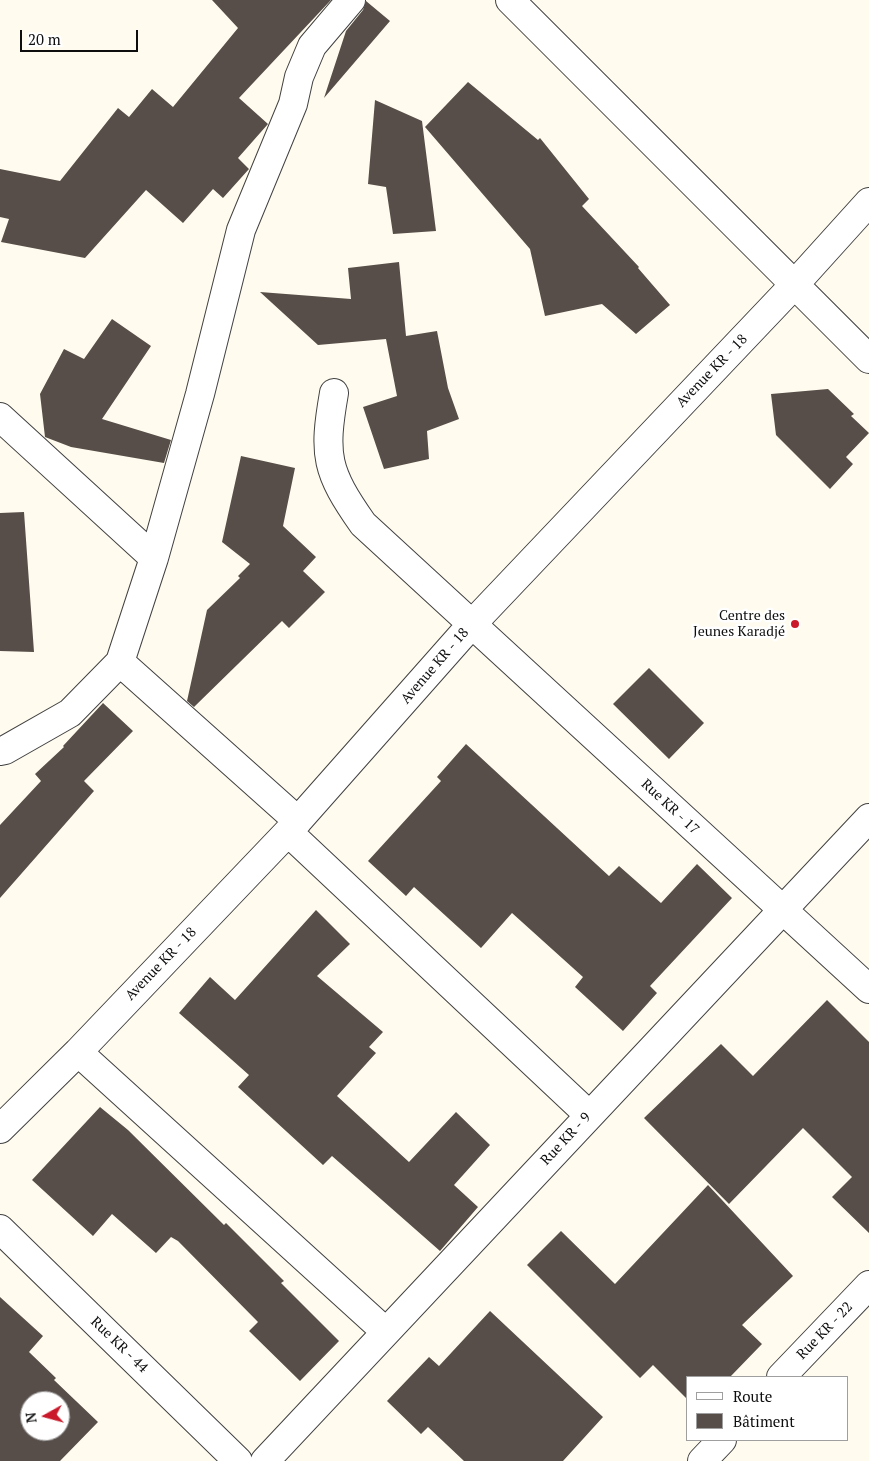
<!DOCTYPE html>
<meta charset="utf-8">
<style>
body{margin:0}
#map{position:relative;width:869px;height:1461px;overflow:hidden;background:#fffbef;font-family:"PT Serif",serif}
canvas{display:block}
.legend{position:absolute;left:686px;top:1376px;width:162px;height:65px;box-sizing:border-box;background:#fff;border:1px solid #9f9f9f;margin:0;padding:6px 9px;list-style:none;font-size:15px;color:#0e0e0e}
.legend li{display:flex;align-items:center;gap:10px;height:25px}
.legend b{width:25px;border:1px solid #9f9f9f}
.north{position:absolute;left:20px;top:1391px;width:50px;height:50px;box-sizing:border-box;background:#fff;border:1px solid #9f9f9f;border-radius:50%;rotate:263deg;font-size:14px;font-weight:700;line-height:20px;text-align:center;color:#0e0e0e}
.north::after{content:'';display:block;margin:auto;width:18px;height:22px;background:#ca192a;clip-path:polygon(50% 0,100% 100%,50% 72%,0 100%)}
.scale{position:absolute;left:20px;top:30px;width:118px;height:22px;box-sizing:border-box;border:2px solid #0e0e0e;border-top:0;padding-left:6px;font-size:15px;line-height:18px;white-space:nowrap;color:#0e0e0e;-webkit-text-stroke:4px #fff;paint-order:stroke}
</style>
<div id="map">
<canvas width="869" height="1461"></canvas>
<ul class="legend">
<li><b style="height:6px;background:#fff"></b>Route</li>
<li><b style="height:14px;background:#574e49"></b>Bâtiment</li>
</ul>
<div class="north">N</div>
<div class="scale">20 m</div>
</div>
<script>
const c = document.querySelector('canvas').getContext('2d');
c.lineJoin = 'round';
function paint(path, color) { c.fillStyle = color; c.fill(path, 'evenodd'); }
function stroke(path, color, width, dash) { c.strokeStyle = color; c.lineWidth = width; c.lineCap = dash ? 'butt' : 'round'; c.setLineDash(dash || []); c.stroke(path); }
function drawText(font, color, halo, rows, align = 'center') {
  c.font = font + ' "PT Serif",serif'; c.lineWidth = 5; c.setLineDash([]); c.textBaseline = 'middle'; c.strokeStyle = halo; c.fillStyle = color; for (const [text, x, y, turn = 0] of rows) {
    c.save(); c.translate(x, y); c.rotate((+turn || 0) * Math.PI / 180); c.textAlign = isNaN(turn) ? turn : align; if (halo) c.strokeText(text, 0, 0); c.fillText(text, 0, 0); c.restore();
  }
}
paint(new Path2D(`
 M 212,0 L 331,0 L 239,98 L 268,124 L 238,158 L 249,169 L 223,198 L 213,189 L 183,223 L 146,190 L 85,258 L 1,242 L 9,219 L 0,217 L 0,169 L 60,181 L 118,108 L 129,117 L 152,89 L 173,107 L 238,28 Z
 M 366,1 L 390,21 L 324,98 L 346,31 L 363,10 Z
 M 468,82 L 538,140 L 540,138 L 589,199 L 582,206 L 639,267 L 638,268 L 670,305 L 636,334 L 602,304 L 545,316 L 530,249 L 425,127 Z
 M 375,100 L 422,121 L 436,231 L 393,234 L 386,187 L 368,184 Z
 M 399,262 L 406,336 L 437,331 L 448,388 L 459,419 L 427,431 L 429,459 L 384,469 L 363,407 L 397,396 L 386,339 L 318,345 L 260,292 L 351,299 L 348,268 Z
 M 112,319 L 151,346 L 102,419 L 171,440 L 164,463 L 71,447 L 45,437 L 40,394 L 64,349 L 84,359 Z
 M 828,389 L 854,414 L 851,416 L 869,433 L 846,457 L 853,464 L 830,489 L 776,435 L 771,394 Z
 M 241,456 L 295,468 L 283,526 L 316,557 L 303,571 L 325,592 L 289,628 L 282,621 L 194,707 L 187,701 L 207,610 L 240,578 L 238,576 L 250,564 L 222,542 Z
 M 24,512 L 34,652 L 0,651 L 0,513 Z
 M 649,668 L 704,723 L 669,759 L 613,704 Z
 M 103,703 L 133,731 L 84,781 L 94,791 L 0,898 L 0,825 L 41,781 L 35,774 L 64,747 L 63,746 Z
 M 466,744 L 609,876 L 619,866 L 661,903 L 697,864 L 732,898 L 650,986 L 657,993 L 623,1031 L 575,987 L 583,977 L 512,913 L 481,948 L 414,887 L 406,896 L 368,861 L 441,781 L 437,777 Z
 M 316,910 L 350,944 L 317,976 L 383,1032 L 369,1047 L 376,1053 L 337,1096 L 409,1162 L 456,1112 L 490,1145 L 454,1185 L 478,1207 L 440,1251 L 332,1156 L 323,1165 L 238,1087 L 249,1075 L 179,1013 L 210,977 L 235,1000 Z
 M 827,1000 L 869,1042 L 869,1233 L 832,1197 L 852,1177 L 803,1128 L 729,1204 L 644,1118 L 721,1044 L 753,1076 Z
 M 100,1107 L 128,1130 L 224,1225 L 226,1223 L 284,1281 L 281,1283 L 339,1341 L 300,1381 L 249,1331 L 258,1322 L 178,1241 L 171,1237 L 156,1253 L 112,1214 L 93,1236 L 32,1180 Z
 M 708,1185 L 793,1276 L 742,1325 L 762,1344 L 730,1377 L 688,1377 L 688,1400 L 653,1365 L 640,1378 L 527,1265 L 561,1231 L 615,1284 Z
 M 0,1297 L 43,1336 L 29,1352 L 56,1378 L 54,1380 L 98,1422 L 60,1461 L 0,1461 ZM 30,1401 L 60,1401 L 60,1431 L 30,1431 Z
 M 490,1311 L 603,1417 L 563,1461 L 464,1461 L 428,1427 L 421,1434 L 387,1401 L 429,1357 L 439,1366 Z`), '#574e49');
const minor = new Path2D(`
 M 510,0 L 869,359
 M 334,393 C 323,456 326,471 363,524 L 869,989
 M 0,417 L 154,558
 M 0,751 L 5,750 L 70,713 L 120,662
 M 298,821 L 120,662 L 154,558 L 200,394 L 241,230 L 293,104 L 299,77 L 312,46 L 351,0
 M 288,832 L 589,1115
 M 78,1052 L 386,1332
 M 0,1129 L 78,1052 L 288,832 L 472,624 L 794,285 L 869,202
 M 0,1229 L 238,1461
 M 781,1377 L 869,1285
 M 265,1461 L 869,818
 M 702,1461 L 722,1440`);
stroke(minor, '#414141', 30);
stroke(minor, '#fff', 28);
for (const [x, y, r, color] of [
 [795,624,5,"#ca192a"]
]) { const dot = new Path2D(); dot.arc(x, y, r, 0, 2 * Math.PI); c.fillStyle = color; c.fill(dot); stroke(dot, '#fff', 2); }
drawText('14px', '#0e0e0e', '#fff', [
 ["Avenue KR - 18",712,371,-46],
 ["Avenue KR - 18",435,666,-49],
 ["Rue KR - 17",670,807,43],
 ["Avenue KR - 18",161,964,-46],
 ["Rue KR - 9",566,1139,-47],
 ["Rue KR - 22",825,1331,-46],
 ["Rue KR - 44",119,1345,44]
]);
drawText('14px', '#0e0e0e', '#fff', [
 ["Centre des",785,616],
 ["Jeunes Karadjé",785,632]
], 'right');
</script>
